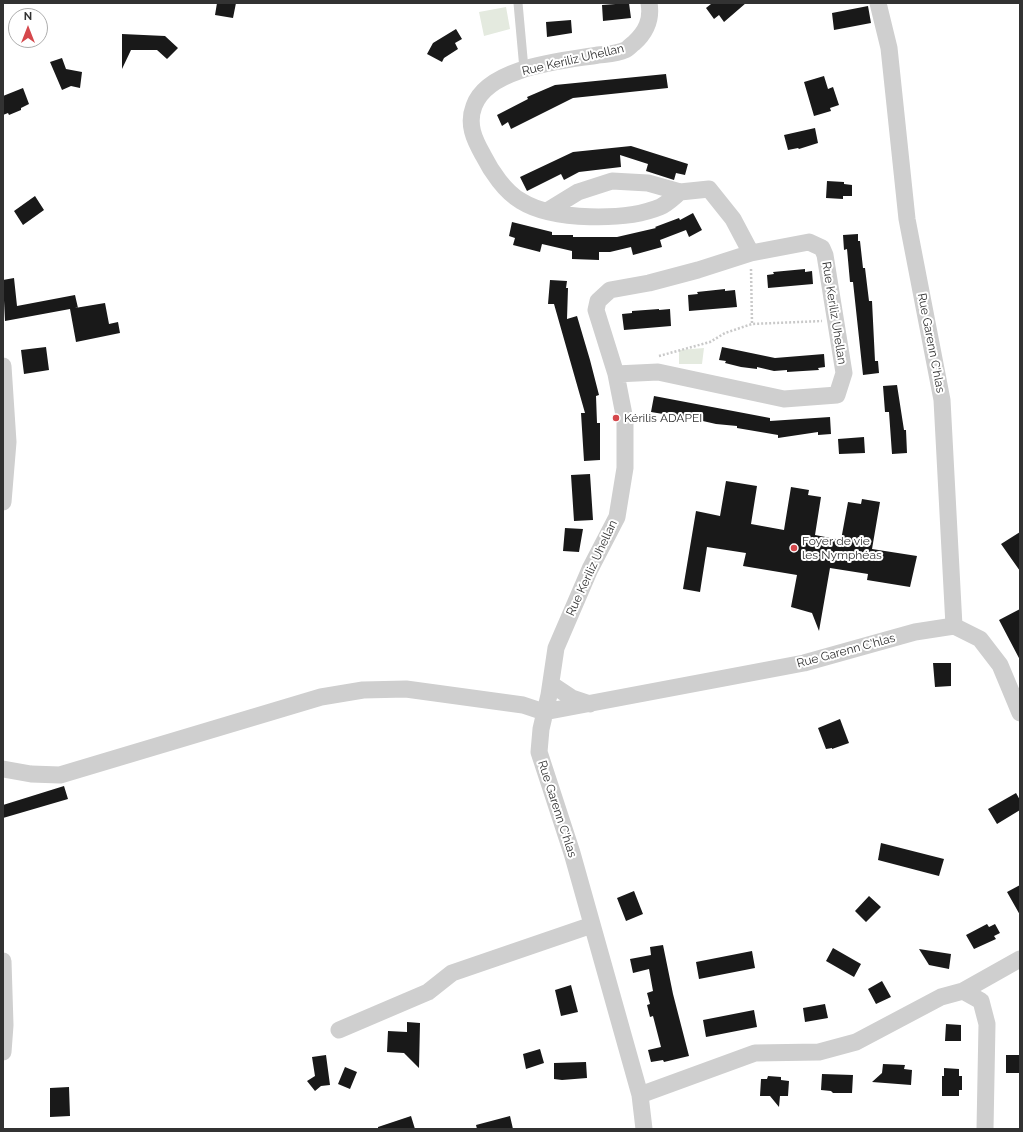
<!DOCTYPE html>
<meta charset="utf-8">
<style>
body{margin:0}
#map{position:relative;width:1023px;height:1132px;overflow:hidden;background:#fff;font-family:Raleway,sans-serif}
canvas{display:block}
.frame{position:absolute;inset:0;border:4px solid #323232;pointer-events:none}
.north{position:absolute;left:8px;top:8px;width:40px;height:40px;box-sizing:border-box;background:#fff;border:1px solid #adadad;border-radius:50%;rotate:0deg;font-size:11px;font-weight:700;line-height:16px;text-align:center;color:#323232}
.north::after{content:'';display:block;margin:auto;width:14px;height:18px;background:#d5484c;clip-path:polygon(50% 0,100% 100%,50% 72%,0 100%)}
</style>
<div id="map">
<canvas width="1023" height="1132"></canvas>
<div class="frame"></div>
<div class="north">N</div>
</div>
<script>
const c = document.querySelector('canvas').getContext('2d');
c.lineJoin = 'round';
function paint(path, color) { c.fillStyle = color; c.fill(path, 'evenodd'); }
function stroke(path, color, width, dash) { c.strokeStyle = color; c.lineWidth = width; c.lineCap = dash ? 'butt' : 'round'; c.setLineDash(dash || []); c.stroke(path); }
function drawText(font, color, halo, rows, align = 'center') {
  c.font = font + ' Raleway,sans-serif'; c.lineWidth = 4; c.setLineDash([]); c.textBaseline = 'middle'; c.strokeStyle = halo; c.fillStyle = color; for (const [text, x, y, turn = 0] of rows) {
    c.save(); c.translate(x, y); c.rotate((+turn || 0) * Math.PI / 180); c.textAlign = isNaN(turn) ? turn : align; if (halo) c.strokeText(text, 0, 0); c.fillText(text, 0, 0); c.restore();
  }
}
paint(new Path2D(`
 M 506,7 L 510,29 L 484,36 L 479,12 Z
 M 704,348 L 702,364 L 679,364 L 679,350 Z`), '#e4eadf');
paint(new Path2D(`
 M 217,3 L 236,3 L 233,18 L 215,15 Z
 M 629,3 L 631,18 L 603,21 L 602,5 Z
 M 710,3 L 746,3 L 724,22 L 719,15 L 714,19 L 706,8 L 711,4 Z
 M 868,6 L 871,23 L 834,30 L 832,13 Z
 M 571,20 L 572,33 L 547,37 L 546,22 Z
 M 456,29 L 462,39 L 455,43 L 458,49 L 444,58 L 442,62 L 427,54 L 433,43 Z
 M 122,34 L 165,36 L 178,48 L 167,59 L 157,50 L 131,50 L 122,69 Z
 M 62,58 L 66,69 L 82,72 L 80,88 L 71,86 L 62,90 L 50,62 Z
 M 666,74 L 668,88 L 573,98 L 511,129 L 508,122 L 502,126 L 497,115 L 528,99 L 527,97 L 555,85 Z
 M 824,76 L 828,89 L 833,87 L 839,105 L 830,108 L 831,111 L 814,116 L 804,82 Z
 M 23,88 L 29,104 L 21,108 L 21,110 L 9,115 L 8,113 L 3,115 L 3,96 Z
 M 815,128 L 818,143 L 799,149 L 798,148 L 788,150 L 784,135 Z
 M 631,146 L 688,164 L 685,175 L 676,173 L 674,180 L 646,171 L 648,164 L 620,155 L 621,167 L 579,172 L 564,180 L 561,174 L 527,191 L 520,177 L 573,152 Z
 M 827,181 L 844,182 L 844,184 L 852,185 L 852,196 L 843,196 L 843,199 L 826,198 Z
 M 35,196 L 44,210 L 23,225 L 14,211 Z
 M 693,213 L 702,230 L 689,237 L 686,230 L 660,240 L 662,247 L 633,255 L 631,247 L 610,252 L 599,252 L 599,260 L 572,259 L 572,251 L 542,244 L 540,252 L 513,245 L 515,238 L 509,236 L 512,222 L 552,232 L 552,235 L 573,235 L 573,237 L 617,237 L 656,228 L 655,227 L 679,218 L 680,220 Z
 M 858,234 L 858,241 L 860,241 L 863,268 L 865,268 L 869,301 L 872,301 L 875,361 L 878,361 L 879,373 L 863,375 L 853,282 L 850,282 L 847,249 L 844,250 L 843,235 Z
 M 805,269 L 805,272 L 812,271 L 813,284 L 768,288 L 767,275 L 774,274 L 773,272 Z
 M 14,278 L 17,306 L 75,295 L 78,308 L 75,308 L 105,303 L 109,324 L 118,322 L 120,333 L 76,342 L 70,309 L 5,321 L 3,280 Z
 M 550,280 L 567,281 L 566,288 L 568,288 L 567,319 L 577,316 L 590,360 L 599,395 L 596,396 L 597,423 L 600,423 L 600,460 L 584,461 L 581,413 L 585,413 L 554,304 L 548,304 Z
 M 725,289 L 725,291 L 735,290 L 737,307 L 689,311 L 688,295 L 698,294 L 697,292 Z
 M 659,309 L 659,310 L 670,309 L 671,326 L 624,330 L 622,314 L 632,313 L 632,311 Z
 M 46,347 L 49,370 L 24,374 L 21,350 Z
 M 722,347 L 775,358 L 824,354 L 825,367 L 818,368 L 819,370 L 787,372 L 787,370 L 774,371 L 757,367 L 757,369 L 741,367 L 725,363 L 726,361 L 719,360 Z
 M 897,385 L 904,430 L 906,430 L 907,453 L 892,454 L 889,412 L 885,412 L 883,386 Z
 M 654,396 L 770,418 L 770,421 L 830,417 L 831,434 L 818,435 L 818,432 L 778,438 L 778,435 L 737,428 L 737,426 L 716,424 L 663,412 L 663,414 L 651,412 Z
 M 864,437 L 865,453 L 839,454 L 838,439 Z
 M 590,474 L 593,520 L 574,521 L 571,475 Z
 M 726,481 L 757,486 L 751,524 L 784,530 L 791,487 L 809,490 L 808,495 L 821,497 L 815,535 L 841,540 L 848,502 L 861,504 L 862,499 L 880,502 L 872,549 L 917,556 L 910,587 L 867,580 L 868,574 L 830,568 L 819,631 L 812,613 L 791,607 L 797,575 L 743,566 L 746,553 L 707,547 L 700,592 L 683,589 L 696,511 L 720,516 Z
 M 565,528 L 583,529 L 579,552 L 563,551 Z
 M 1020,532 L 1020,571 L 1001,544 Z
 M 1020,609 L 1020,660 L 999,620 Z
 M 933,663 L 951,663 L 951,686 L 935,687 Z
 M 840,719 L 849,743 L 832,749 L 832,748 L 826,749 L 818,728 Z
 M 64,786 L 68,799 L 3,818 L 3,805 Z
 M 1016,793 L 1020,800 L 1020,810 L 997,824 L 988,809 Z
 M 881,843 L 944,859 L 939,876 L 878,860 Z
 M 1020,885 L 1020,915 L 1007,892 Z
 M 634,891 L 643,914 L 626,921 L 617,898 Z
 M 869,896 L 881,907 L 866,922 L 855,911 Z
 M 987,924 L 989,927 L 995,924 L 1000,933 L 994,936 L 996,939 L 974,949 L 966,935 Z
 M 663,945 L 673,994 L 689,1056 L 664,1062 L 663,1060 L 651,1062 L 648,1050 L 661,1047 L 653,1016 L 650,1017 L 647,1005 L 650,1004 L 647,993 L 653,991 L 649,969 L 633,973 L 630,959 L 651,955 L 650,947 Z
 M 833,948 L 861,964 L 854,977 L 826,961 Z
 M 919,949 L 951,954 L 949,969 L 929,965 Z
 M 752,951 L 755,968 L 699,979 L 696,962 Z
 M 882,981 L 891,997 L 876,1004 L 868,989 Z
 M 571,985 L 578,1012 L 561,1016 L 555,990 Z
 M 825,1004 L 828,1018 L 805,1022 L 803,1008 Z
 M 754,1010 L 757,1027 L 706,1037 L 703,1020 Z
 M 407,1022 L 420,1023 L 419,1068 L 404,1053 L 387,1052 L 388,1031 L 407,1032 Z
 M 946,1024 L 961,1025 L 961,1041 L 945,1041 Z
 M 540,1049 L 544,1063 L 526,1069 L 523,1054 Z
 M 326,1055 L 330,1085 L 321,1086 L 315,1091 L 307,1081 L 315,1076 L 312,1057 Z
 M 1006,1055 L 1020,1055 L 1020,1073 L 1006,1073 Z
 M 586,1062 L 587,1078 L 562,1080 L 554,1079 L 554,1063 Z
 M 883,1064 L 905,1065 L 904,1069 L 912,1070 L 911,1085 L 872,1082 L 882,1073 Z
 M 345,1067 L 357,1072 L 350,1089 L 338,1084 Z
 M 944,1068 L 959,1069 L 959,1076 L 962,1076 L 962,1090 L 959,1090 L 959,1096 L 942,1096 L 942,1076 L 944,1076 Z
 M 822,1074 L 853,1075 L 852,1093 L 833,1093 L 831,1091 L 821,1090 Z
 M 768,1076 L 781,1077 L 781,1080 L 789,1081 L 788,1096 L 780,1096 L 779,1107 L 770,1096 L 760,1096 L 761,1079 L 767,1079 Z
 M 69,1087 L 70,1116 L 50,1117 L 50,1088 Z
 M 411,1116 L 415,1129 L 378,1129 L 378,1127 Z
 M 510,1116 L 513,1129 L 477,1129 L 476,1125 Z`), '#191919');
stroke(new Path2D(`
 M 751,269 L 752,324
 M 659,356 L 710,342 L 725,333 L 752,324 L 822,321`), '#c9c9c9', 2.5, [2, 2]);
stroke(new Path2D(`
 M 518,3 L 524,69`), '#cfcfcf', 9);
stroke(new Path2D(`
 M 649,3 C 652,20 646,32 634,43 C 631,45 628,49 625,50 C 617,54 606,54 598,55 C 562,61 488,67 474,106 C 467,124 474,139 483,155 C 491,171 505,192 521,201 C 553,221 626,221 660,207 C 667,204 674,197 680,192
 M 547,211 L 578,192 L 612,181 L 648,183 L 680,192 L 709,189 L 733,219 L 751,253 L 698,270 L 649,283 L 610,290 L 598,301 L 596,310 L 616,374 L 625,420 L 625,468 L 617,517 L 590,569 L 556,648 L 549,695 L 541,729 L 539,752 L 572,853 L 640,1095 L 644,1129
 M 3,366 L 8,442 L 3,502
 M 616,374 L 658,372 L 784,399 L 837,395 L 844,373 L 825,255 L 822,248 L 809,242 L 751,253
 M 954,626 L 980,639 L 1000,665 L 1020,713
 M 551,684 L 572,698 L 590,704
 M 3,769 L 31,774 L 60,775 L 321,697 L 363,690 L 406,689 L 523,705 L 544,712 L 804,663 L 915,632 L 954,626 L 942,400 L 907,219 L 889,48 L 878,3
 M 3,961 L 5,1025 L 3,1052
 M 963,991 L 1020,959
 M 339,1030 L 428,992 L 452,973 L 592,925
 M 640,1095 L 755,1053 L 819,1052 L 856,1042 L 941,997 L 963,991 L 981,1001 L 987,1024 L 985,1129`), '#cfcfcf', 17);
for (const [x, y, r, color] of [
 [616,418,4,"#d5484c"],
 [794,548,4,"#d5484c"]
]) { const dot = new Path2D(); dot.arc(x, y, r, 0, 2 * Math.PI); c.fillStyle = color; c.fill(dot); stroke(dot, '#fff', 1.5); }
drawText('12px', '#323232', '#fff', [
 ["Rue Keriliz Uhellan",573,60,-13],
 ["Rue Keriliz Uhellan",834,313,81],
 ["Rue Garenn C'hlas",931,343,79],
 ["Rue Keriliz Uhellan",592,568,-65],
 ["Rue Garenn C'hlas",846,651,-15],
 ["Rue Garenn C'hlas",557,809,72]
]);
drawText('12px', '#323232', '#fff', [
 ["Kérilis ADAPEI",624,418],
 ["Foyer de vie",802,541],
 ["les Nymphéas",802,555]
], 'left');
</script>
